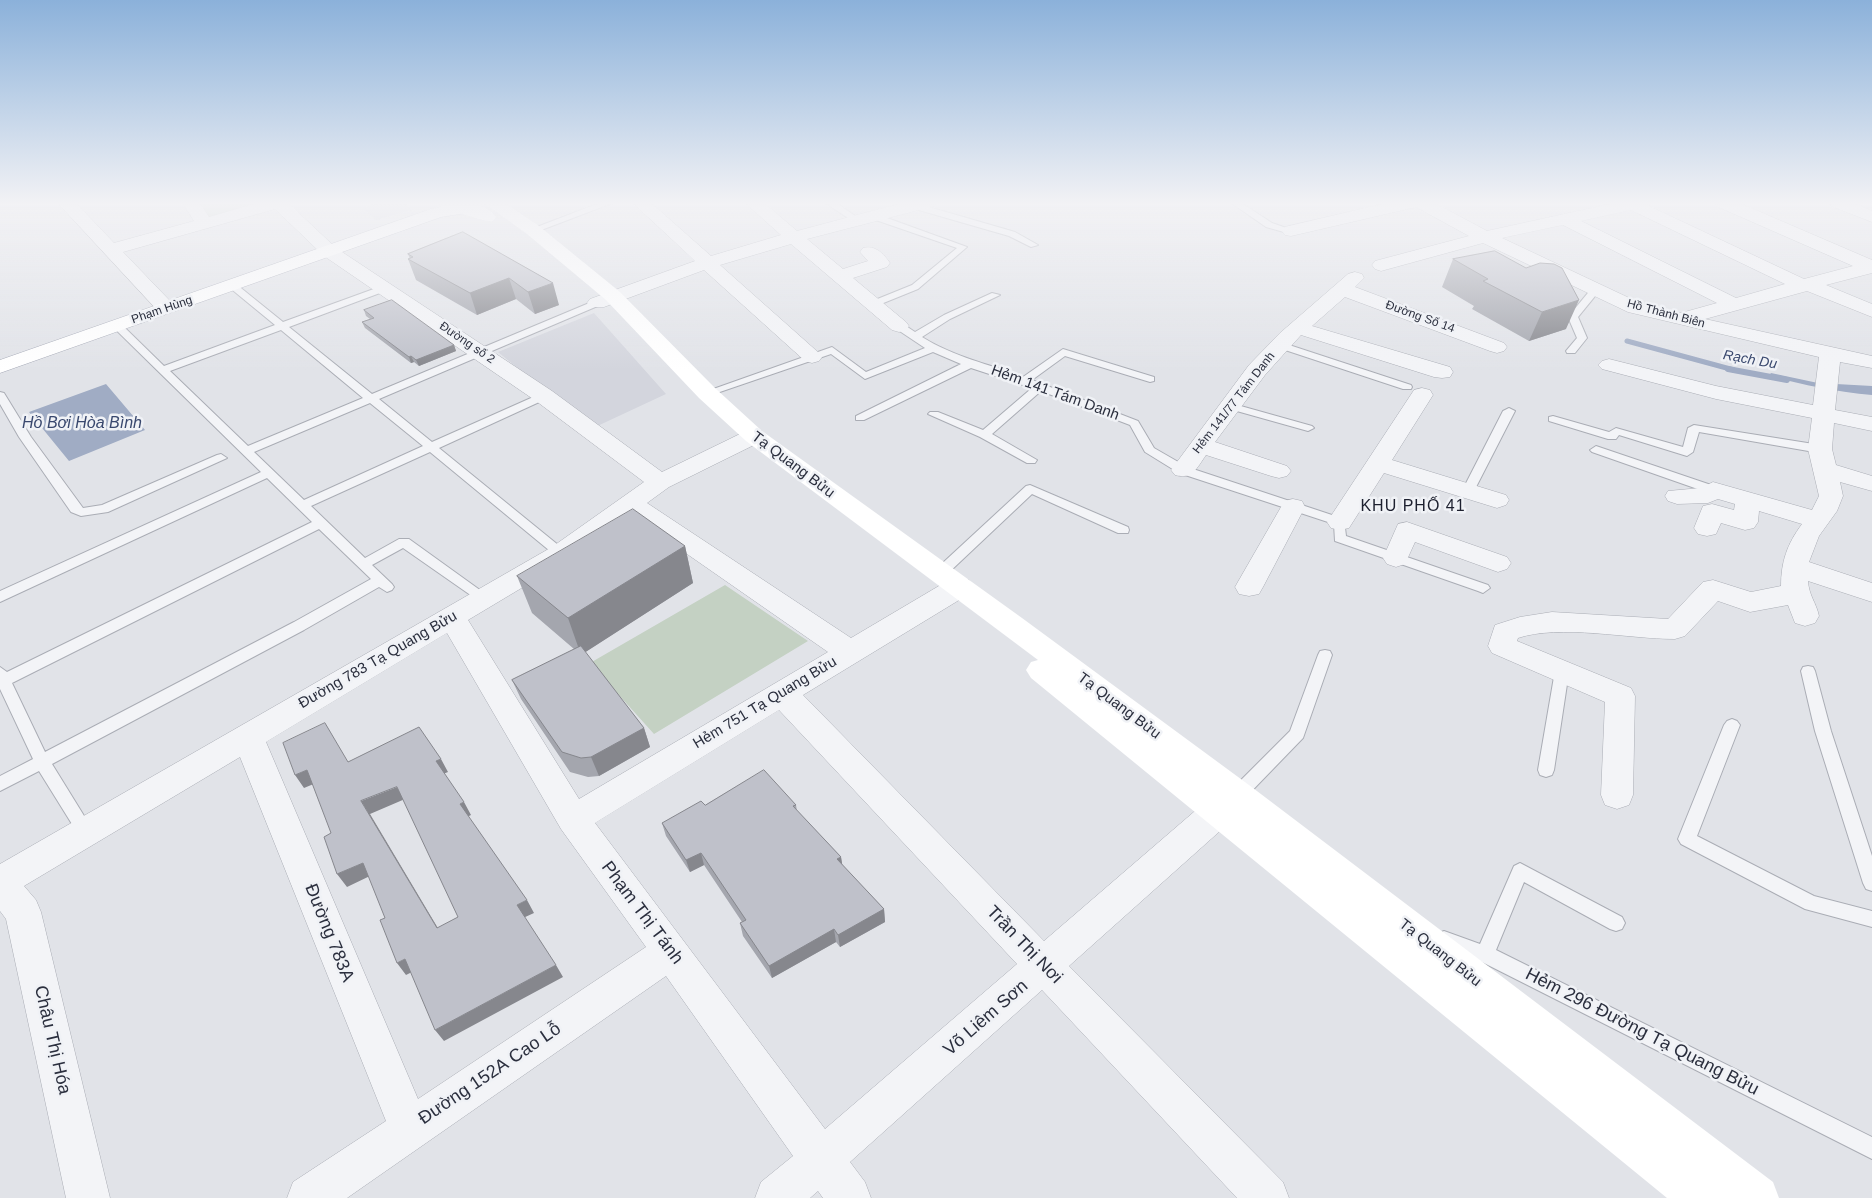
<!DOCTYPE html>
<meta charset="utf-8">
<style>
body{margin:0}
canvas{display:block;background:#e1e3e8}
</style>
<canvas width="1872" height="1198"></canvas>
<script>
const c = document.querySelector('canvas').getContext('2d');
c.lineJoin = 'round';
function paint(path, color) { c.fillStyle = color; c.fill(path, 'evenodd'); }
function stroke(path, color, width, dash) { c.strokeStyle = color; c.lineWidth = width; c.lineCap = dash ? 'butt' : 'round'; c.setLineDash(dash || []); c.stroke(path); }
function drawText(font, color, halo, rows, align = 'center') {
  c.font = font + ' Arial,sans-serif'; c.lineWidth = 5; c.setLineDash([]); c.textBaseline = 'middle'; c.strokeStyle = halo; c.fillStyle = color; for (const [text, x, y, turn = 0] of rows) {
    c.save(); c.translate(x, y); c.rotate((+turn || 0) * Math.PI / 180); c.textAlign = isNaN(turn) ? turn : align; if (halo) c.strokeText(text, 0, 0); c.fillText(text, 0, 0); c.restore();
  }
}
paint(new Path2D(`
 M 381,202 L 403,202 L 412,210 L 376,220 L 362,208 Z
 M 594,313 L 666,394 L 591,429 L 498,352 Z`), '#d3d5dd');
paint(new Path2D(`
 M 196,202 L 264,202 L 212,222 Z
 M 725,585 L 808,641 L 654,734 L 590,663 Z`), '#c4d1c3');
paint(new Path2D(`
 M 1771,373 L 1818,383 L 1872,386 L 1872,395 C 1837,392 1804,385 1769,376 Z
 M 106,384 L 145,430 L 69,461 L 29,412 Z`), '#a0acc4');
stroke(new Path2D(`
 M 1627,341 L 1734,370`), '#a0acc4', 5);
stroke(new Path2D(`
 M 1728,369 L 1787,380`), '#a0acc4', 6);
const lane = new Path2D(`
 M 602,202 L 615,202 L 536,232 L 529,230 Z
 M 824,202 L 835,202 L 861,220 L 854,222 Z
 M 1230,202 L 1240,202 L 1272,223 L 1295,231 L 1291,234 L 1266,227 Z
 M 915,203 L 1015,232 L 1038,245 L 1031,247 L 1009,236 L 912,208 L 912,204 Z
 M 870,214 L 876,214 L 967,247 L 918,289 L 876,306 L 870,306 L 870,302 L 912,285 L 957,248 L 870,218 Z
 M 230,284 L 236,284 L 283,322 L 382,286 L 388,286 L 388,290 L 289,327 L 372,394 L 594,301 L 600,301 L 600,305 L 379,399 L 432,442 L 540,394 L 548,394 L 548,398 L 439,448 L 568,553 L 566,556 L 556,556 L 430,452 L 311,506 L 365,558 L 399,539 L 409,539 L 491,598 L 489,601 L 479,601 L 403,548 L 372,565 L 392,584 L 394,587 L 392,590 L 387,592 L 379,587 L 304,630 L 52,764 L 94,832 L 92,837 L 86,839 L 80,837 L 39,771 L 0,791 L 0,776 L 33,759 L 0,689 L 0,667 L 7,672 L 312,522 L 267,478 L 0,602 L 0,591 L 261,472 L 112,326 L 121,324 L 164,366 L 275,325 L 230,288 ZM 281,330 L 363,398 L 248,446 L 170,371 ZM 370,403 L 423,446 L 304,500 L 254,452 ZM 319,529 L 371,579 L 294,622 L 45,752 L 12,683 Z
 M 1592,288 L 1600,290 L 1578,317 L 1587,338 L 1575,353 L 1567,353 L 1566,351 L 1577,338 L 1568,317 Z
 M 992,293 L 1000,295 L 950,319 L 922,337 C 954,357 989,364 1023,377 L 1063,349 L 1154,377 L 1154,381 L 1150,382 L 1065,356 L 1032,380 L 1138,421 L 1154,448 L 1187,467 L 1344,519 L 1346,536 L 1488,585 L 1490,588 L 1483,593 L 1478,591 L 1335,541 L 1334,524 L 1179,473 L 1145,452 L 1130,425 L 1041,391 L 992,434 L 1037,460 L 1035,463 L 1027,463 L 980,437 L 928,414 L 930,412 L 938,412 L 983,430 L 1032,388 L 971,368 L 864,420 L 856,420 L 856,416 L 961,364 L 933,352 L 865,379 L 831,354 L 711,395 L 707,396 L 702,393 L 832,347 L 866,372 L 925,348 L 895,328 L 895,324 L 903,324 L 915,332 L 944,315 Z
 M 1280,342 L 1411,385 L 1412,387 L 1411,389 L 1403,389 L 1276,347 L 1275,345 Z
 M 0,392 L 4,393 L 31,437 L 83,508 L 102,505 L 217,455 L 221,454 L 227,458 L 108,512 L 81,516 L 71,512 L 19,437 L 0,404 Z
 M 1230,403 L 1312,426 L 1314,428 L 1308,431 L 1226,408 L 1224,406 Z
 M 1509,408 L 1515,411 L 1474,491 L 1472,494 L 1464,494 L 1462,491 L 1503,411 Z
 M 1553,416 L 1609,432 L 1616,428 L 1683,447 L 1688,428 L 1694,425 L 1820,445 L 1826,449 L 1820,453 L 1699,432 L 1693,452 L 1687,456 L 1619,435 L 1616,439 L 1608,439 L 1549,421 L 1549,417 Z
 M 1596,446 L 1717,487 L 1719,490 L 1713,494 L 1709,493 L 1592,452 L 1590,450 Z
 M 1030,485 L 1128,527 L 1129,530 L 1128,533 L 1118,533 L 1032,494 L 944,577 L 934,577 L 932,574 L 934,571 L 1026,486 Z
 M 1325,650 L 1330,651 L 1332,655 L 1303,738 L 1243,800 L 1237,802 L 1231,800 L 1229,795 L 1231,790 L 1290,731 L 1318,655 L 1320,651 Z
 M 1562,666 L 1567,667 L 1569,671 L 1554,770 L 1552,775 L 1546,777 L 1540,775 L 1538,770 L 1555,671 L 1557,667 Z
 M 1808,666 L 1813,667 L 1815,671 L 1831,731 L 1872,856 L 1872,891 L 1866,889 L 1863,883 L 1815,731 L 1801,671 L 1803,667 Z
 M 1732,719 L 1737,721 L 1740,725 L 1697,836 L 1814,896 L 1872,911 L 1872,927 L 1805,909 L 1681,844 L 1678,839 L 1724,725 L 1727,721 Z
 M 1520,863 L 1622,917 L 1625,923 L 1622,929 L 1616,931 L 1610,929 L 1524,882 L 1496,950 L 1872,1137 L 1872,1159 L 1480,961 L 1437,946 L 1435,940 L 1437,934 L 1444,931 L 1480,944 L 1514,866 Z`);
const street = new Path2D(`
 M 57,202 L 75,202 L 114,243 L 194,221 L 182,202 L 199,202 L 209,217 L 261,202 L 287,202 L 336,248 L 552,391 L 662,472 L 746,431 L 754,429 L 762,431 L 766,436 L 762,441 L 669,487 L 647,503 L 851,638 L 949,580 L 959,578 L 969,580 L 973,587 L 969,594 L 803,695 L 1044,941 L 1224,786 L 1236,782 L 1248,786 L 1252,796 L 1248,806 L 1069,966 L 1283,1182 L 1289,1198 L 1237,1198 L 1042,990 L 850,1162 L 865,1182 L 871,1198 L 823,1198 L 818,1191 L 810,1198 L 755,1198 L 761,1182 L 793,1156 L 666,976 L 347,1198 L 287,1198 L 293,1182 L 386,1121 L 240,757 L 24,886 L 36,900 L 41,912 L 110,1198 L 66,1198 L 6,919 L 0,911 L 0,864 L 552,547 L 644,482 L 536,401 L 324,256 L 275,209 L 123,252 L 173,304 L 176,308 L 173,312 L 159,312 ZM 631,515 L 828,652 L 579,799 L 468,620 L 570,559 ZM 447,633 L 561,829 L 646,947 L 418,1099 L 266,742 ZM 779,710 L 1017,964 L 825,1129 L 595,823 Z
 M 632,202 L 650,202 L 711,256 L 781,235 L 744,202 L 763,202 L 797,231 L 906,202 L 936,202 L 934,206 L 807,239 L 843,269 L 868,261 L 860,252 L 863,248 C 875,245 883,253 890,263 L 887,267 L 853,278 L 906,322 L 909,326 L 906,330 L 899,332 L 892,330 L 791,244 L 720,265 L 819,353 L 822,357 L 819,361 L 812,363 L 805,361 L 704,270 L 604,307 L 590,307 L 587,303 L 590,299 L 695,261 Z
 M 1391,202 L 1433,202 L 1487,231 L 1619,202 L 1653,202 L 1649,206 L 1804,279 L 1853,266 L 1716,206 L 1714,202 L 1737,202 L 1872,260 L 1872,273 L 1826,285 L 1872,304 L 1872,317 L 1807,291 L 1705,319 L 1872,356 L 1872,368 L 1840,362 L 1835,410 L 1872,417 L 1872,431 L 1834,423 L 1832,449 L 1836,465 L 1872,476 L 1872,491 L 1840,482 L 1843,496 L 1837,511 L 1819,536 L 1809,562 L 1872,583 L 1872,602 L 1808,581 C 1809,596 1816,602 1819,616 L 1815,623 L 1805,626 L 1795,623 L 1788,605 L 1750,612 L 1718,601 L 1685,636 L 1675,639 C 1629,639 1560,624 1518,638 L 1517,641 L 1631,688 L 1635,696 L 1633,795 L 1629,805 L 1617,809 L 1605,805 L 1601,795 L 1605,702 L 1492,653 L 1488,646 L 1495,625 L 1520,617 L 1552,612 L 1668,619 L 1703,582 L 1713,580 L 1751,592 L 1781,586 C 1781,562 1787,544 1802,524 L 1759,511 L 1758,522 L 1754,528 L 1745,530 L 1721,523 L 1716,534 L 1707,536 L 1698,534 L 1694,528 L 1703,506 L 1712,504 L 1734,510 L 1735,504 L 1718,499 L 1708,503 L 1677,504 L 1668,501 L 1665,496 L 1668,491 L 1701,488 L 1713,482 L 1812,510 L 1819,496 L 1808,449 L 1812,418 L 1716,399 L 1602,369 L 1598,365 L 1602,361 L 1609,359 L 1716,386 L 1813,405 L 1819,357 L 1628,312 L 1483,243 L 1381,271 L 1375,269 L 1372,265 L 1375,261 L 1469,236 L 1416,207 L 1291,236 L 1285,235 L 1282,231 L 1285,227 ZM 1631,210 L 1785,284 L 1736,298 L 1581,221 ZM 1563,225 L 1717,303 L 1681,313 L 1642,304 L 1502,238 Z
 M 1829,202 L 1852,202 L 1872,211 L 1872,222 L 1831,206 Z
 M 1355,272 L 1362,274 L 1364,278 L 1355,287 L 1504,343 L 1507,347 L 1504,351 L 1497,353 L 1490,351 L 1345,297 L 1312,326 L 1450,367 L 1453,372 L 1450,377 L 1442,378 L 1434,377 L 1301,335 L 1265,375 L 1215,442 L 1287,466 L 1291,471 L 1287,476 L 1279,478 L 1271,476 L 1206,455 C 1197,468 1192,480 1175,475 L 1171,470 L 1249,365 L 1280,333 L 1348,274 Z
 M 1422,388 L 1430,390 L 1433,395 L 1392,460 L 1506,495 L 1509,500 L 1506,505 L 1497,508 L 1384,473 L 1349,528 L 1340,530 L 1331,528 L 1327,522 L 1414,390 Z
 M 1293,499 L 1302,501 L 1305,507 L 1263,587 L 1259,594 L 1249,596 L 1239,594 L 1235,587 L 1281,507 L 1284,501 Z
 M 1407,522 L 1507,557 L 1511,563 L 1507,569 L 1498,572 L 1415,542 L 1405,564 L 1396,567 L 1387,564 L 1383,558 L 1398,524 Z`);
const primary = new Path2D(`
 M 465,202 L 489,202 L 472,212 L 441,217 L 0,373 L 0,360 L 431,209 Z`);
stroke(lane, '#aaadb5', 2);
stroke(street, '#aaadb5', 1);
stroke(primary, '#a2a6b3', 1);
paint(lane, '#f3f4f7');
paint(street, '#f3f4f7');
paint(new Path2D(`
 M 438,202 C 456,202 484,200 496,217 L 493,221 C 484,223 452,209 440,206 Z
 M 483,202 L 503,202 L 539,226 L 620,292 L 715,388 L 762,431 L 1022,618 L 1249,785 L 1773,1182 L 1779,1198 L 1667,1198 L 1031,678 L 1026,670 L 1031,662 L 1038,660 L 746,441 L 699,398 L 606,300 L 527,234 Z`), '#fff');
paint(primary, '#fff');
paint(new Path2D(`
 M 463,232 L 559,305 L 535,314 L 516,299 L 477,315 L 416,280 L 408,259 L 410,259 L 408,254 Z
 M 1495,251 L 1566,329 L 1529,341 L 1472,309 L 1474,306 L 1442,287 L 1453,259 Z
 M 364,310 L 454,345 L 456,351 L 419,366 L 414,362 L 411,363 L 365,328 L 362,322 L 370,319 L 366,316 Z
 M 685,546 L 693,583 L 585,652 L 644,728 L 650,747 L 599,776 L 588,777 L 570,772 L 521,699 L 512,680 L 574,649 L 532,613 L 517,576 Z
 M 796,805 L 797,811 L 841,857 L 842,865 L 884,909 L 885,922 L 840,947 L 836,942 L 772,978 L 743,936 L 740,923 L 742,922 L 704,865 L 690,872 L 666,836 L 662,823 Z`), '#a4a6ae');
paint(new Path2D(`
 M 509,278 L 516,299 L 477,315 L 470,293 Z
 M 553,283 L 559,305 L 535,314 L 528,292 Z
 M 1579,300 L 1566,329 L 1529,341 L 1542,312 Z
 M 454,345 L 456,351 L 419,366 L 416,360 Z
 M 411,356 L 414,362 L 411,363 L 409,357 Z
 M 685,546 L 693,583 L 581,655 L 568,618 Z
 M 644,728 L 650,747 L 599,776 L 591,757 Z
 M 441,759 L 448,772 L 443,774 L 436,761 Z
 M 307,770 L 316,783 L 304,788 L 295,775 Z
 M 397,787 L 405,799 L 370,814 L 445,940 L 437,928 L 361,801 Z
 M 464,802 L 471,815 L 467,817 L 460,804 Z
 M 701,853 L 704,865 L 690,872 L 686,860 Z
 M 841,857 L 843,869 L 837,859 Z
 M 363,863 L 372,875 L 347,887 L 337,874 Z
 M 527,900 L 534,913 L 523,918 L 517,905 Z
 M 884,909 L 885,922 L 840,947 L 838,935 Z
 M 834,929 L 836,942 L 772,978 L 769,966 Z
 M 405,959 L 414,971 L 406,975 L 397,963 Z
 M 556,965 L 563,977 L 444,1041 L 435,1030 Z`), '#86878d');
const building = new Path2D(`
 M 463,232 L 553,283 L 528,292 L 509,278 L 470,293 L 408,259 L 413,257 L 408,254 Z
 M 1495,251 L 1526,268 L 1540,263 L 1554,264 L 1562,268 L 1579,300 L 1542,312 L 1483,281 L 1488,279 L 1453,259 Z
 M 392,300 L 454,345 L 416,360 L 411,356 L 409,357 L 362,322 L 374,318 L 364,310 Z
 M 633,509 L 685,546 L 568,618 L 517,576 Z
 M 581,646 L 644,728 L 591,757 L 581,758 L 562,752 L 512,680 Z
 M 325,723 L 348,762 L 419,727 L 441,759 L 436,761 L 464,802 L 460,804 L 527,900 L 517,905 L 556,965 L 435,1030 L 405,959 L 397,963 L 380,920 L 385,918 L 363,863 L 337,874 L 324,837 L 331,833 L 307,770 L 295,775 L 283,743 ZM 397,787 L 458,917 L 437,928 L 361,801 Z
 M 764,770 L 796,805 L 793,806 L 841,857 L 837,859 L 884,909 L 838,935 L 834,929 L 769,966 L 740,923 L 746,920 L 701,853 L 686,860 L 662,823 L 701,801 L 705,805 Z`);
paint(building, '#bfc1ca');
stroke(building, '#86878d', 1);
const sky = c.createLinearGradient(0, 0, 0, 370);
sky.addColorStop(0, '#8bb1da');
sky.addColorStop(0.55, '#f2f2f5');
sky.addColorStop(1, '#f2f2f500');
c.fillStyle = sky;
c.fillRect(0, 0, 1872, 370);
drawText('12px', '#2b2f3e', '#f0f2f6', [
 ["Phạm Hùng",162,310,-19],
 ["Hồ Thành Biên",1666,314,15],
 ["Đường Số 14",1420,317,20],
 ["Đường số 2",467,343,34],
 ["Hẻm 141/77 Tám Danh",1234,403,-52]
]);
drawText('italic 14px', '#39486e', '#f0f2f6', [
 ["Rạch Du",1750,360,10]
]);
drawText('15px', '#2b2f3e', '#f0f2f6', [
 ["Hẻm 141 Tám Danh",1055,393,20],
 ["Tạ Quang Bửu",793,465,37],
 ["Đường 783 Tạ Quang Bửu",378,660,-30],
 ["Hẻm 751 Tạ Quang Bửu",765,703,-31],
 ["Tạ Quang Bửu",1119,706,37],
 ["Tạ Quang Bửu",1440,953,38]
]);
drawText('italic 16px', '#39486e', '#f0f2f6', [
 ["Hồ Bơi Hòa Bình",82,424]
]);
c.letterSpacing = '1px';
drawText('16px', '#1d202f', '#f0f2f6', [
 ["KHU PHỐ 41",1413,507]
]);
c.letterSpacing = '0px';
drawText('18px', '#2b2f3e', '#f0f2f6', [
 ["Phạm Thị Tánh",642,913,53],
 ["Đường 783A",329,933,68],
 ["Trần Thị Nơi",1024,945,46],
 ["Võ Liêm Sơn",986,1018,-41],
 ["Hẻm 296 Đường Tạ Quang Bửu",1642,1032,27],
 ["Châu Thị Hóa",52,1040,77],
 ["Đường 152A Cao Lỗ",490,1074,-34]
]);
</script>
